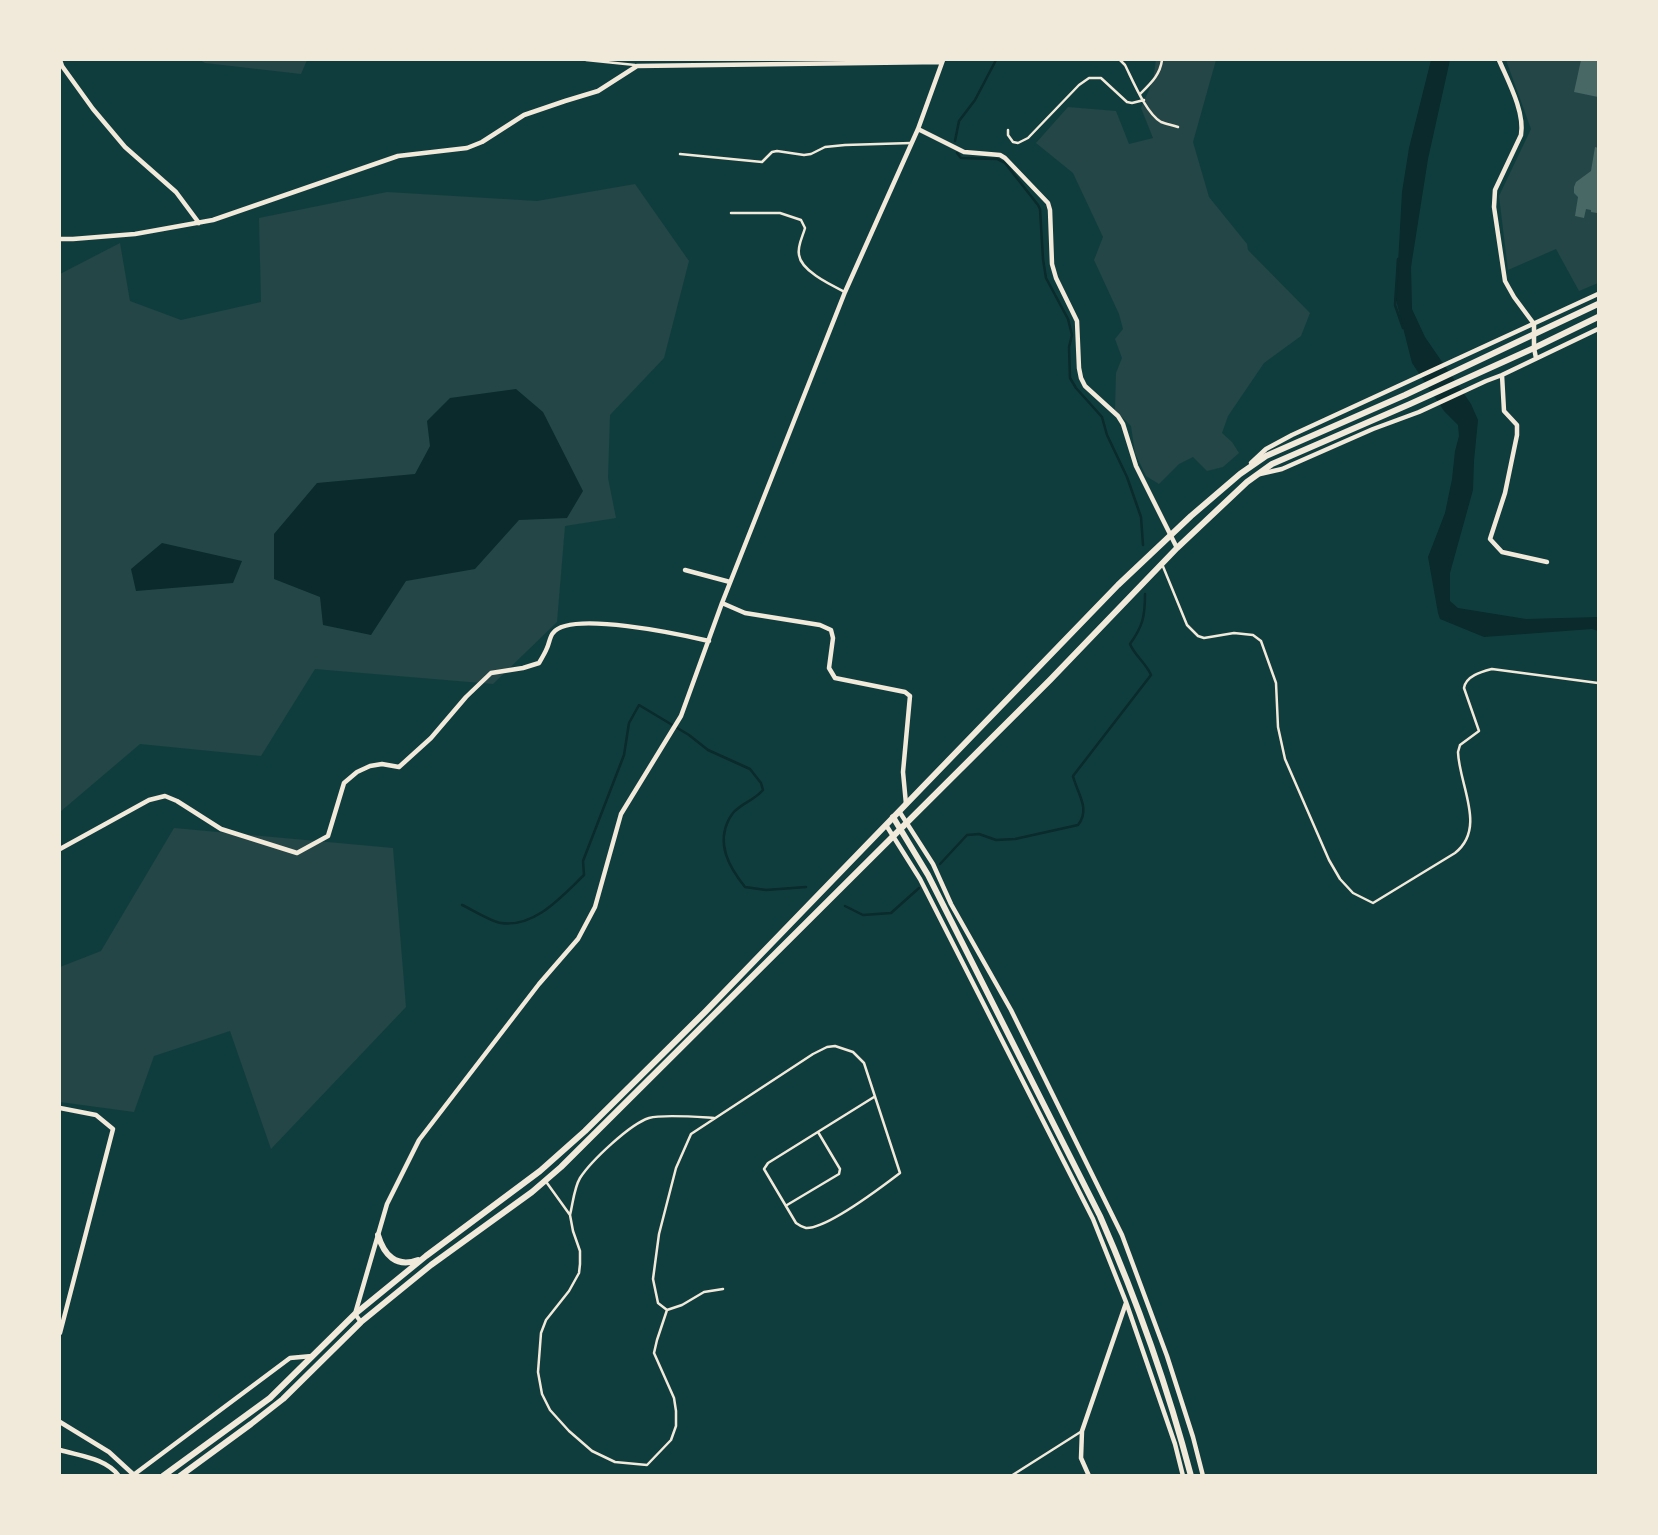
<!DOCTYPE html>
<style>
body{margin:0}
#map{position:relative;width:1658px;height:1535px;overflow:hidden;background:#0f3d3e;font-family:Inter,sans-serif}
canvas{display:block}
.frame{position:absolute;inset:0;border:61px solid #f1e9da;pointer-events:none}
</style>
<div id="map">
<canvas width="1658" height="1535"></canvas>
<div class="frame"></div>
</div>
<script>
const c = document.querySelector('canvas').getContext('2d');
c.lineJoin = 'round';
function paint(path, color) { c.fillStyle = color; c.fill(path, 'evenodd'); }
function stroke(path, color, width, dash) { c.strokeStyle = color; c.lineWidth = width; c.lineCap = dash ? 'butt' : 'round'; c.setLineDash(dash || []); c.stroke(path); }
paint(new Path2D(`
 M 200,60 L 307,60 L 301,74 L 205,63 Z
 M 1156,60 L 1216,60 L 1193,142 L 1209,197 L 1247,244 L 1248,250 L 1310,313 L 1301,336 L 1264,363 L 1228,416 L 1222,433 L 1232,442 L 1239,453 L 1223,467 L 1207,471 L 1193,457 L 1179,464 L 1159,484 L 1146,476 L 1135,453 L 1131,426 L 1115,410 L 1116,373 L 1122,358 L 1115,339 L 1123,329 L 1119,314 L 1094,260 L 1103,237 L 1073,173 L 1036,143 L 1068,107 L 1116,111 L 1129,144 L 1153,138 L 1141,108 L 1153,81 Z
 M 1506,60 L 1598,60 L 1598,283 L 1579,291 L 1556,249 L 1508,270 L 1499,196 L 1531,129 Z
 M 635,184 L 689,261 L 664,358 L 610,415 L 608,478 L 616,518 L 565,526 L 557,622 L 493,684 L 315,669 L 261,756 L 140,744 L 60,812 L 60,274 L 120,243 L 130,301 L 181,320 L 261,302 L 259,218 L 387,192 L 537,201 Z
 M 174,828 L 393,848 L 406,1007 L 271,1149 L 230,1031 L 154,1056 L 134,1112 L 60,1102 L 60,967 L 101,951 Z`), '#244646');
paint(new Path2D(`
 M 1431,60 L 1450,60 L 1428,159 L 1411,267 L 1412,309 L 1425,337 L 1471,404 L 1478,420 L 1474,461 L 1473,490 L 1450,573 L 1450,601 L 1458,608 L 1526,619 L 1598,617 L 1598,631 L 1592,629 L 1484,637 L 1440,619 L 1438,613 L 1428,557 L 1445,513 L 1452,479 L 1455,451 L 1459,436 L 1458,425 L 1444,411 L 1412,363 L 1396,300 L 1402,192 L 1409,148 Z
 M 516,389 L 543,412 L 583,491 L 567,518 L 519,520 L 475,569 L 406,581 L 371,635 L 323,625 L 320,597 L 274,579 L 274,534 L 317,483 L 415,474 L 430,446 L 427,421 L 450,398 Z
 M 162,543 L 242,561 L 233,583 L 136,591 L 131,569 Z`), '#0a2a2b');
stroke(new Path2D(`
 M 955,141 L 959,121 L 975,100 L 996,60
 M 957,153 L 961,158 L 997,159 L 1005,163 L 1038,205 L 1040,209 L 1043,259 L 1046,278 L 1068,319 L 1072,335 L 1069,347 L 1070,378 L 1076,388 L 1102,417 L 1107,435 L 1127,477 L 1141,517 L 1143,545
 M 1398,259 L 1395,305 L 1403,328
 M 940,864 L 967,835 L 979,834 L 996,840 L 1015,839 L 1078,825 C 1091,809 1077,793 1073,776 L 1151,675 C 1146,663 1135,656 1130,644 C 1143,626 1145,616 1145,594
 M 462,905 C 471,909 492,922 501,923 C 535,928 562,896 584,875 L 583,861 L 624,755 L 629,723 L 639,705 L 689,735 L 708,750 L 750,769 L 761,783 L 763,790 C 754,800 745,802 736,810 C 733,812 731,816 729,819 C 716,844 729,867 745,887 L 766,890 L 806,887
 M 845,906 L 863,915 L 891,913 L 919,888`), '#0a2a2b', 2.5);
paint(new Path2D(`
 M 1581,60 L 1598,60 L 1598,97 L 1574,92 Z
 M 1595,147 L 1598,148 L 1598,205 L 1597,213 L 1591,212 L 1591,210 L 1586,209 L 1584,218 L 1575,216 L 1578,197 L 1574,193 L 1574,187 L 1576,182 L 1591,171 Z`), '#486865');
stroke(new Path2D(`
 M 586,60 L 635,65
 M 1120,60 L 1125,65 C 1133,81 1146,113 1161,122 C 1166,124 1172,125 1178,127
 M 1140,94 C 1151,83 1160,75 1162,60
 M 1008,130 L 1008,135 L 1013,142 L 1018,143 L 1028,138 L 1079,85 L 1089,78 L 1101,78 L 1127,102 L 1132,103 L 1144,100
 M 680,154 L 762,162 L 772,152 L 777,151 L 804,155 L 811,154 L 825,147 L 845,145 L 911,143
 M 731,213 L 780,213 L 801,220 L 805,228 C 803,236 797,246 799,255 C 801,271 831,285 845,292
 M 1162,564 L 1187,625 L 1198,636 L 1204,638 L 1234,633 L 1253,635 L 1261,641 L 1276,683 L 1278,727 L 1285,759 L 1329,860 L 1340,879 L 1353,893 L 1373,903 L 1455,853 C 1487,828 1459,785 1458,752 L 1460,745 L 1479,731 L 1464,688 C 1466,676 1481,672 1492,669 L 1598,683
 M 547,1183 L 570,1215 L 573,1231 L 580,1251 L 580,1264 L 579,1273 L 569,1291 L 546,1320 L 541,1333 L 538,1372 L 542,1394 L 550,1410 L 569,1431 L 592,1451 L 615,1462 L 647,1465 L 671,1440 L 676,1426 L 676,1411 L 674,1398 L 654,1353 L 657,1340 L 667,1310
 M 787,1205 L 839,1174 L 840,1169 L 818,1132
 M 570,1215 C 573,1203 574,1188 580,1178 C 591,1161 630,1124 649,1118 C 663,1114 698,1117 714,1118
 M 723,1289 L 704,1292 L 682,1305 L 667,1310 L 658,1303 L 653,1279 L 659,1234 L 676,1168 L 691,1134 L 813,1054 L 827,1047 L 835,1046 L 853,1052 L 864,1063 L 900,1173 C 883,1186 826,1229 806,1228 C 802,1227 800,1226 796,1223 L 764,1169 L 768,1163 L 874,1097
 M 1011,1476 L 1082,1431`), '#f1e9da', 2.5);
stroke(new Path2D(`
 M 60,60 L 62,66 L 93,109 L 125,147 L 176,192 L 199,223
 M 1499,60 C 1508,81 1525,112 1521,135 L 1495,190 L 1494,207 L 1505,281 L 1514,297 L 1534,324 L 1534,348 L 1536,358
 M 918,129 L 964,152 L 1000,155 L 1005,158 L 1048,203 L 1050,210 L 1052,264 L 1056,278 L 1077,321 L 1079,368 L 1081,378 L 1085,386 L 1118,416 L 1123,424 L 1136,466 L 1177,548
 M 60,239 L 73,239 L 135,234 L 213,220 L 398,156 L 467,148 L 482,142 L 524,115 L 565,101 L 598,91 L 637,66 L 942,62
 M 1502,375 L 1504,411 L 1517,425 L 1517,435 L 1505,493 L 1490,539 L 1502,552 L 1547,562
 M 1251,463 L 1266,449 L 1292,435 L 1598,294
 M 1260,474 L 1282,469 L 1373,429 L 1419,412 L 1486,381 L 1502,375 L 1598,329
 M 685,570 L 730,582
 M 722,603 L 745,613 L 820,625 L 831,630 L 833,638 L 829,668 L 835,678 L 905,692 L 910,696 L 903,772 L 906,804
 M 899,811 L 933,864 L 951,904 L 1011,1010 L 1122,1235 L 1167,1356 L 1193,1437 L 1203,1476
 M 886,825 L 920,879 L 1093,1219 L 1126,1302 L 1175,1444 L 1183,1476
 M 60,849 L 149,800 L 165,796 L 177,801 L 221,829 L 297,853 L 328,836 L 344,783 L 357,772 L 370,766 L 382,764 L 399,767 L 431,738 L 466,697 L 491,673 L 523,668 L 539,663 C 542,658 545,653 547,648 C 549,644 550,636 553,633 C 569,610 683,635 709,641
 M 60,1108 L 96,1115 L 113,1129 L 60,1333
 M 361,1322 L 355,1314 L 387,1204 L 419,1140 L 539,984 L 578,939 L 595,907 L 621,814 L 681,716 L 722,603 L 845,292 L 918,129 L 943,60
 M 60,1422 L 109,1452 L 134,1475
 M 60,1450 C 80,1456 106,1458 119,1476
 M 132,1476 L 290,1358 L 312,1356
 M 1089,1476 L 1081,1458 L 1082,1431 L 1126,1303`), '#f1e9da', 4.5);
stroke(new Path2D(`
 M 893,817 L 928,875 L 1100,1216 C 1136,1298 1168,1388 1191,1476`), '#f1e9da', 6);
stroke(new Path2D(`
 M 378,1235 C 384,1255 396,1268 418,1260
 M 163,1476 L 270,1398 L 355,1314 L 426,1256 L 540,1171 L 585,1131 L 705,1012 L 1118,585 L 1191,516 L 1240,474 L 1266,456 L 1405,395 L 1598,304
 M 180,1476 L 251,1424 L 283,1399 L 361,1322 L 431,1265 L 532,1192 L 561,1167 L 1050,680 L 1177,548 L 1247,482 L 1272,464 L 1410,404 L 1534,348 L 1598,317`), '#f1e9da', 6);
</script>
